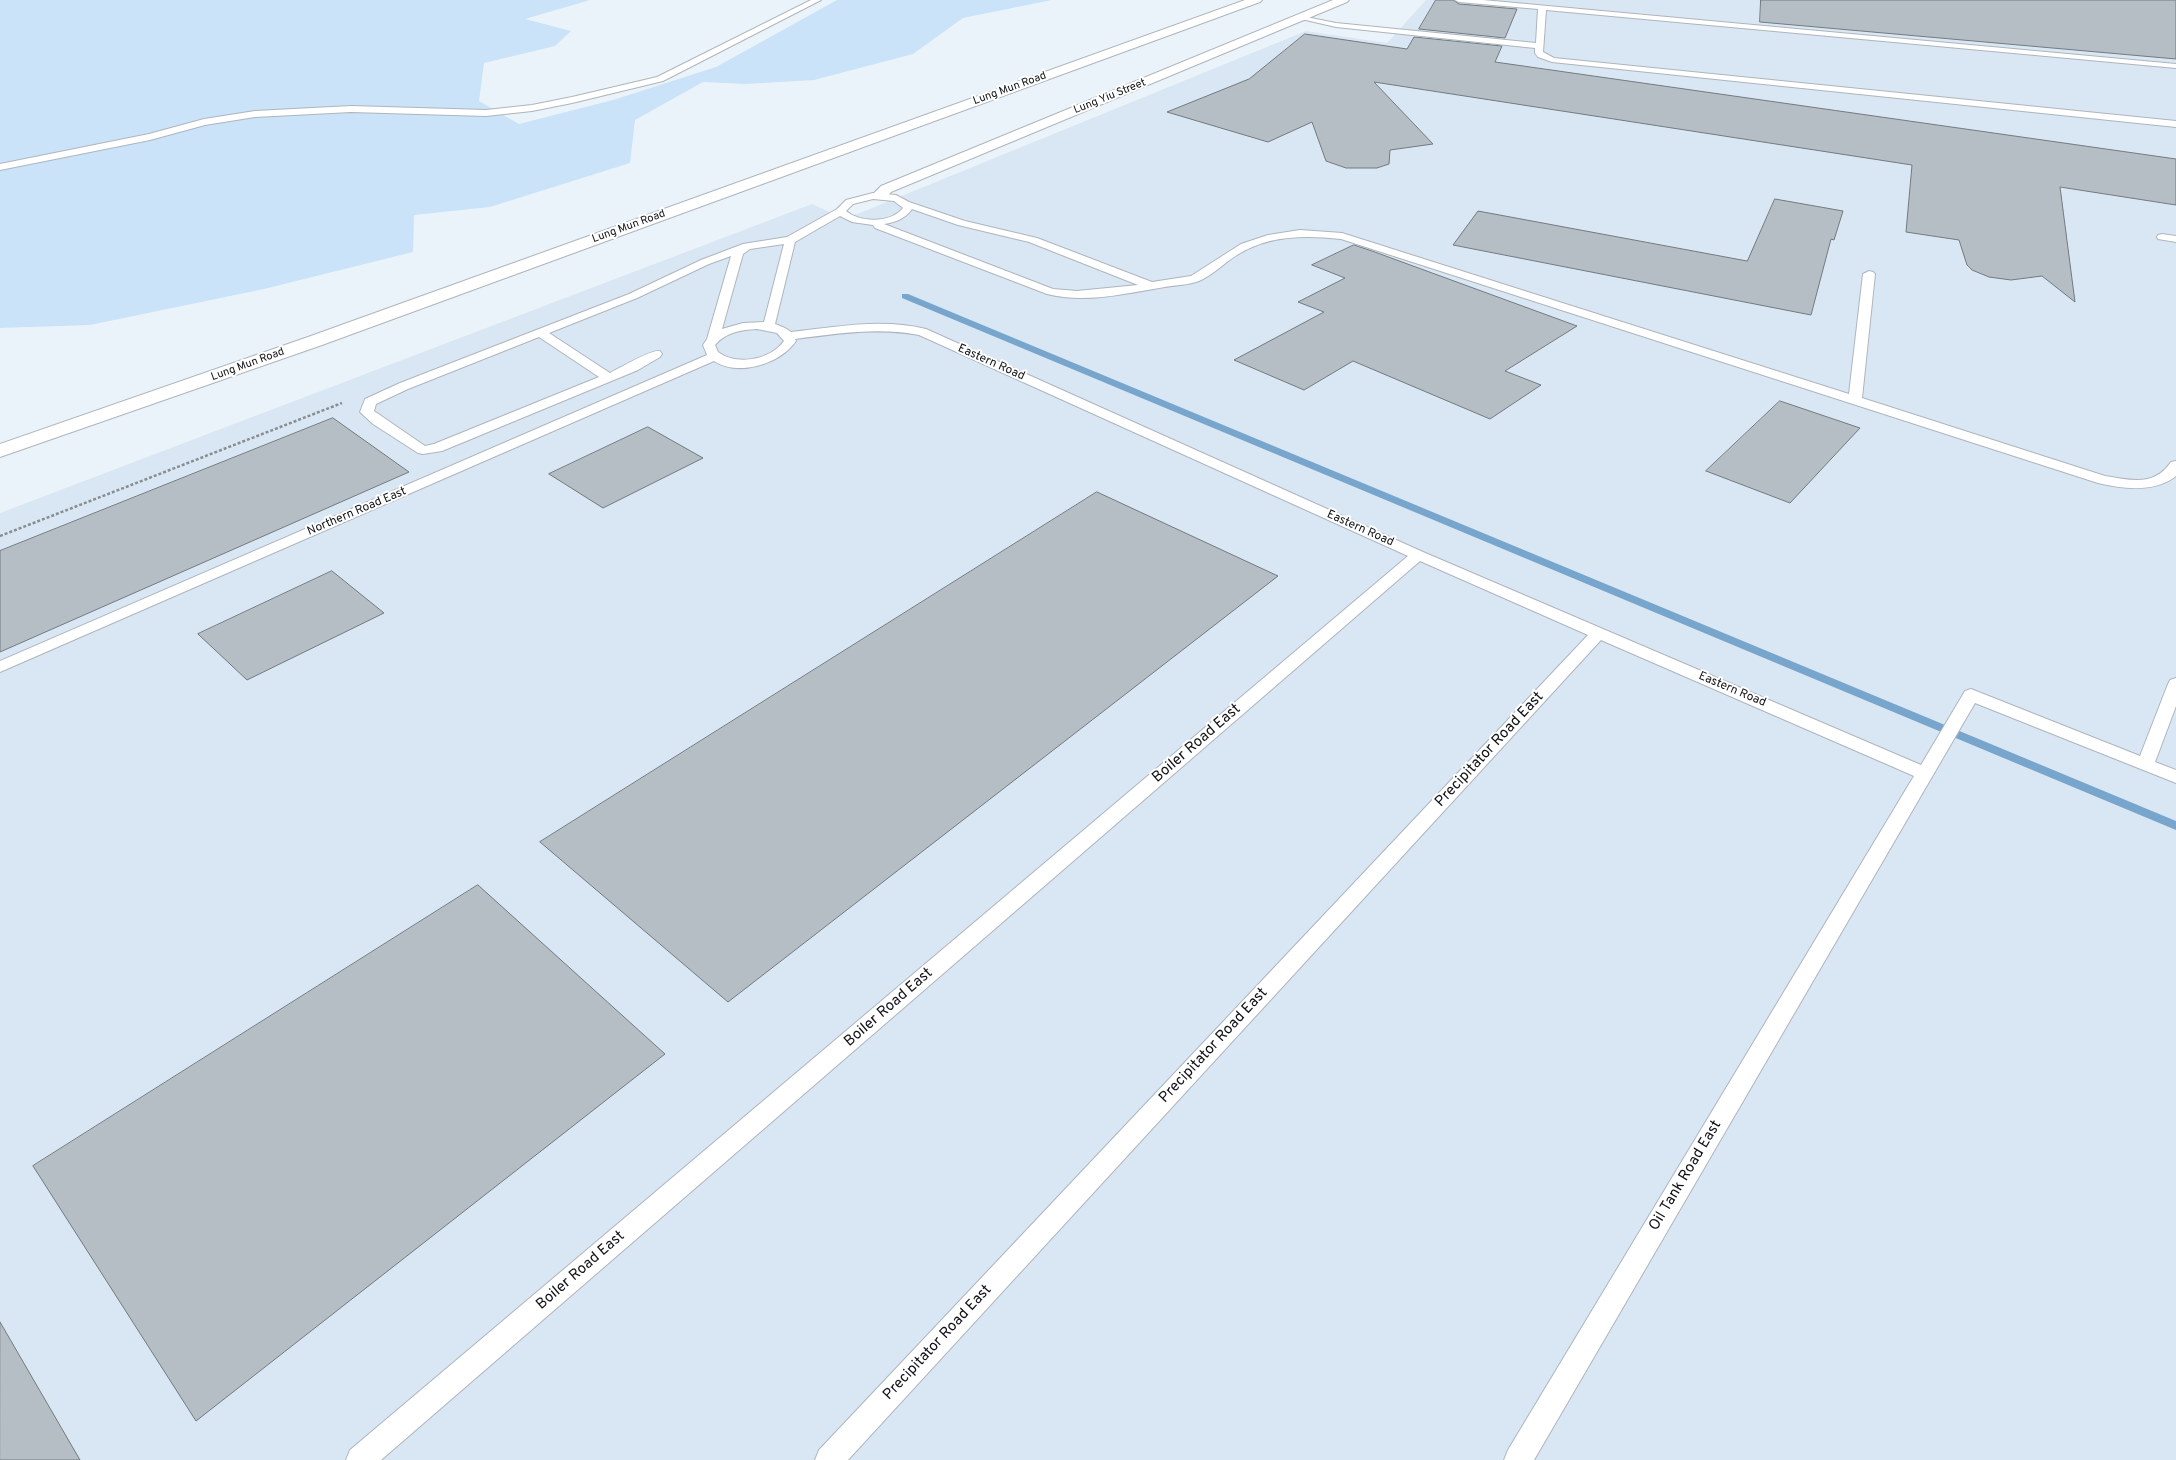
<!DOCTYPE html>
<style>
body{margin:0}
canvas{display:block;background:#ebf3fa}
</style>
<canvas width="2176" height="1460"></canvas>
<script>
const c = document.querySelector('canvas').getContext('2d');
c.lineJoin = 'round';
function paint(path, color) { c.fillStyle = color; c.fill(path, 'evenodd'); }
function stroke(path, color, width, dash) { c.strokeStyle = color; c.lineWidth = width; c.lineCap = dash ? 'butt' : 'round'; c.setLineDash(dash || []); c.stroke(path); }
function drawText(font, color, halo, rows, align = 'center') {
  c.font = font + ' Overpass,sans-serif'; c.lineWidth = 4; c.setLineDash([]); c.textBaseline = 'middle'; c.strokeStyle = halo; c.fillStyle = color; for (const [text, x, y, turn = 0] of rows) {
    c.save(); c.translate(x, y); c.rotate((+turn || 0) * Math.PI / 180); c.textAlign = isNaN(turn) ? turn : align; if (halo) c.strokeText(text, 0, 0); c.fillText(text, 0, 0); c.restore();
  }
}
paint(new Path2D(`
 M 1426,0 L 2176,0 L 2176,1460 L 0,1460 L 0,513 L 812,204 L 845,219 L 1306,31 L 1387,43 Z`), '#d9e7f4');
paint(new Path2D(`
 M 0,0 L 590,0 L 525,19 L 571,31 L 555,46 L 484,63 L 479,101 L 519,124 L 613,100 L 716,67 L 837,0 L 1052,0 L 963,18 L 913,54 L 814,80 L 746,84 L 703,82 L 635,120 L 630,163 L 490,207 L 414,215 L 413,252 L 264,289 L 90,325 L 0,328 Z`), '#cae3f9');
paint(new Path2D(`
 M 902,294 L 908,294 L 2176,821 L 2176,830 L 902,298 Z`), '#78a5cc');
const building = new Path2D(`
 M 1436,0 L 1453,0 L 1459,4 L 1517,9 L 1505,38 L 1419,29 Z
 M 1761,0 L 2176,0 L 2176,59 L 1760,22 Z
 M 1305,34 L 1407,49 L 1414,37 L 1502,46 L 1495,62 L 2176,159 L 2176,205 L 2060,187 L 2075,302 L 2042,276 L 2011,280 L 1989,277 L 1972,270 L 1967,265 L 1959,240 L 1906,232 L 1912,165 L 1374,82 L 1433,144 L 1390,150 L 1389,164 L 1377,168 L 1346,168 L 1326,161 L 1312,122 L 1268,142 L 1167,112 L 1249,79 Z
 M 1775,199 L 1843,211 L 1834,240 L 1831,239 L 1811,315 L 1453,245 L 1478,211 L 1747,261 Z
 M 1354,245 L 1372,251 L 1577,326 L 1505,371 L 1541,385 L 1490,419 L 1353,361 L 1304,390 L 1234,360 L 1324,312 L 1298,302 L 1345,278 L 1312,265 Z
 M 1780,401 L 1860,428 L 1790,503 L 1706,471 Z
 M 333,418 L 409,472 L 0,652 L 0,551 Z
 M 648,427 L 703,458 L 603,508 L 549,474 Z
 M 1097,492 L 1278,576 L 728,1002 L 540,842 Z
 M 332,571 L 384,613 L 247,680 L 198,634 Z
 M 478,885 L 665,1054 L 196,1421 L 33,1166 Z
 M 0,1322 L 80,1460 L 0,1460 Z`);
paint(building, '#b6bec5');
stroke(building, '#737a81', 1);
const service = new Path2D(`
 M 811,0 L 821,0 L 663,81 L 572,103 L 532,111 L 486,116 L 351,112 L 255,117 L 205,125 L 150,140 L 0,170 L 0,164 L 149,134 L 204,119 L 255,111 L 351,106 L 486,110 L 532,105 L 572,97 L 657,77 Z
 M 1455,0 L 1483,0 L 2176,64 L 2176,68 L 1546,10 L 1543,52 L 1554,58 L 2176,121 L 2176,127 L 1552,62 L 1538,57 L 1535,53 L 1535,48 L 1336,27 L 1297,18 L 1301,16 L 1336,23 L 1536,43 L 1538,9 L 1459,2 Z
 M 873,193 L 896,195 L 909,202 L 965,221 L 1037,238 L 1152,282 L 1191,276 L 1241,244 L 1268,235 L 1300,230 L 1342,233 L 1849,394 L 1863,274 L 1869,271 L 1873,272 L 1875,274 L 1862,398 L 2105,476 C 2131,480 2154,487 2171,462 L 2176,461 L 2176,476 C 2155,493 2123,489 2098,483 L 1341,239 C 1305,235 1268,235 1237,255 C 1224,263 1213,275 1199,281 C 1189,285 1176,285 1165,287 C 1128,293 1085,304 1047,294 L 875,228 L 873,225 L 852,222 L 840,216 L 795,242 L 775,324 L 785,328 L 791,332 C 836,327 881,318 926,329 L 1423,552 L 1921,765 L 1965,691 L 1971,689 L 2140,756 L 2168,684 L 2170,680 L 2176,678 L 2176,706 L 2155,762 L 2176,770 L 2176,783 L 1975,703 L 1534,1460 L 1504,1460 L 1508,1450 L 1914,776 L 1601,640 L 848,1460 L 815,1460 L 819,1450 L 1588,635 L 1420,561 L 381,1460 L 346,1460 L 350,1450 L 1408,556 L 919,335 C 877,327 836,334 795,339 L 796,341 C 780,364 739,377 714,361 L 0,672 L 0,661 L 707,355 L 703,345 L 707,339 L 731,256 L 709,264 L 637,298 L 549,333 L 610,373 C 620,368 652,349 660,351 L 662,354 L 660,357 L 638,370 L 442,451 L 423,454 L 418,453 L 373,424 L 360,412 L 365,399 L 400,383 L 629,294 L 701,260 L 743,244 L 787,237 L 837,209 L 846,200 ZM 873,199 L 894,201 L 903,208 C 891,223 861,223 846,211 L 853,204 ZM 912,209 L 958,225 L 1029,242 L 1138,285 L 1077,291 L 1053,289 L 884,224 C 896,222 905,219 912,209 ZM 784,244 L 764,322 L 743,323 L 722,329 L 743,254 L 750,249 ZM 757,329 L 777,333 L 784,341 C 770,360 737,366 718,352 L 715,345 C 726,332 741,330 757,329 ZM 539,337 L 599,377 L 434,444 L 425,446 L 374,411 L 376,404 L 408,389 Z
 M 2162,234 L 2176,236 L 2176,242 L 2158,239 L 2157,237 L 2158,235 Z`);
const minor = new Path2D(`
 M 1333,0 L 1349,0 L 1347,2 L 891,192 L 885,199 L 873,199 L 871,196 L 881,186 Z`);
const tertiary = new Path2D(`
 M 1245,0 L 1262,0 L 1260,2 L 322,345 L 0,457 L 0,444 L 308,337 Z`);
stroke(service, '#aeb5bc', 2);
stroke(minor, '#aeb5bc', 2);
stroke(tertiary, '#aeb5bc', 2);
stroke(new Path2D(`
 M 0,536 L 342,403`), '#888d92', 2.5, [3, 2]);
paint(service, '#fff');
paint(minor, '#fff');
paint(tertiary, '#fff');
drawText('11px', '#101215', '#fff', [
 ["Lung Mun Road",1010,89,-20],
 ["Lung Yiu Street",1110,97,-22],
 ["Lung Mun Road",629,227,-20],
 ["Lung Mun Road",248,365,-20]
]);
drawText('12px', '#101215', '#fff', [
 ["Eastern Road",991,363,24],
 ["Northern Road East",357,512,-23],
 ["Eastern Road",1360,529,24],
 ["Eastern Road",1732,690,23]
]);
drawText('15px', '#101215', '#fff', [
 ["Boiler Road East",1197,744,-41],
 ["Precipitator Road East",1490,750,-47],
 ["Boiler Road East",889,1008,-41],
 ["Precipitator Road East",1214,1046,-47],
 ["Oil Tank Road East",1686,1176,-59],
 ["Boiler Road East",581,1271,-41],
 ["Precipitator Road East",938,1343,-47]
]);
</script>
